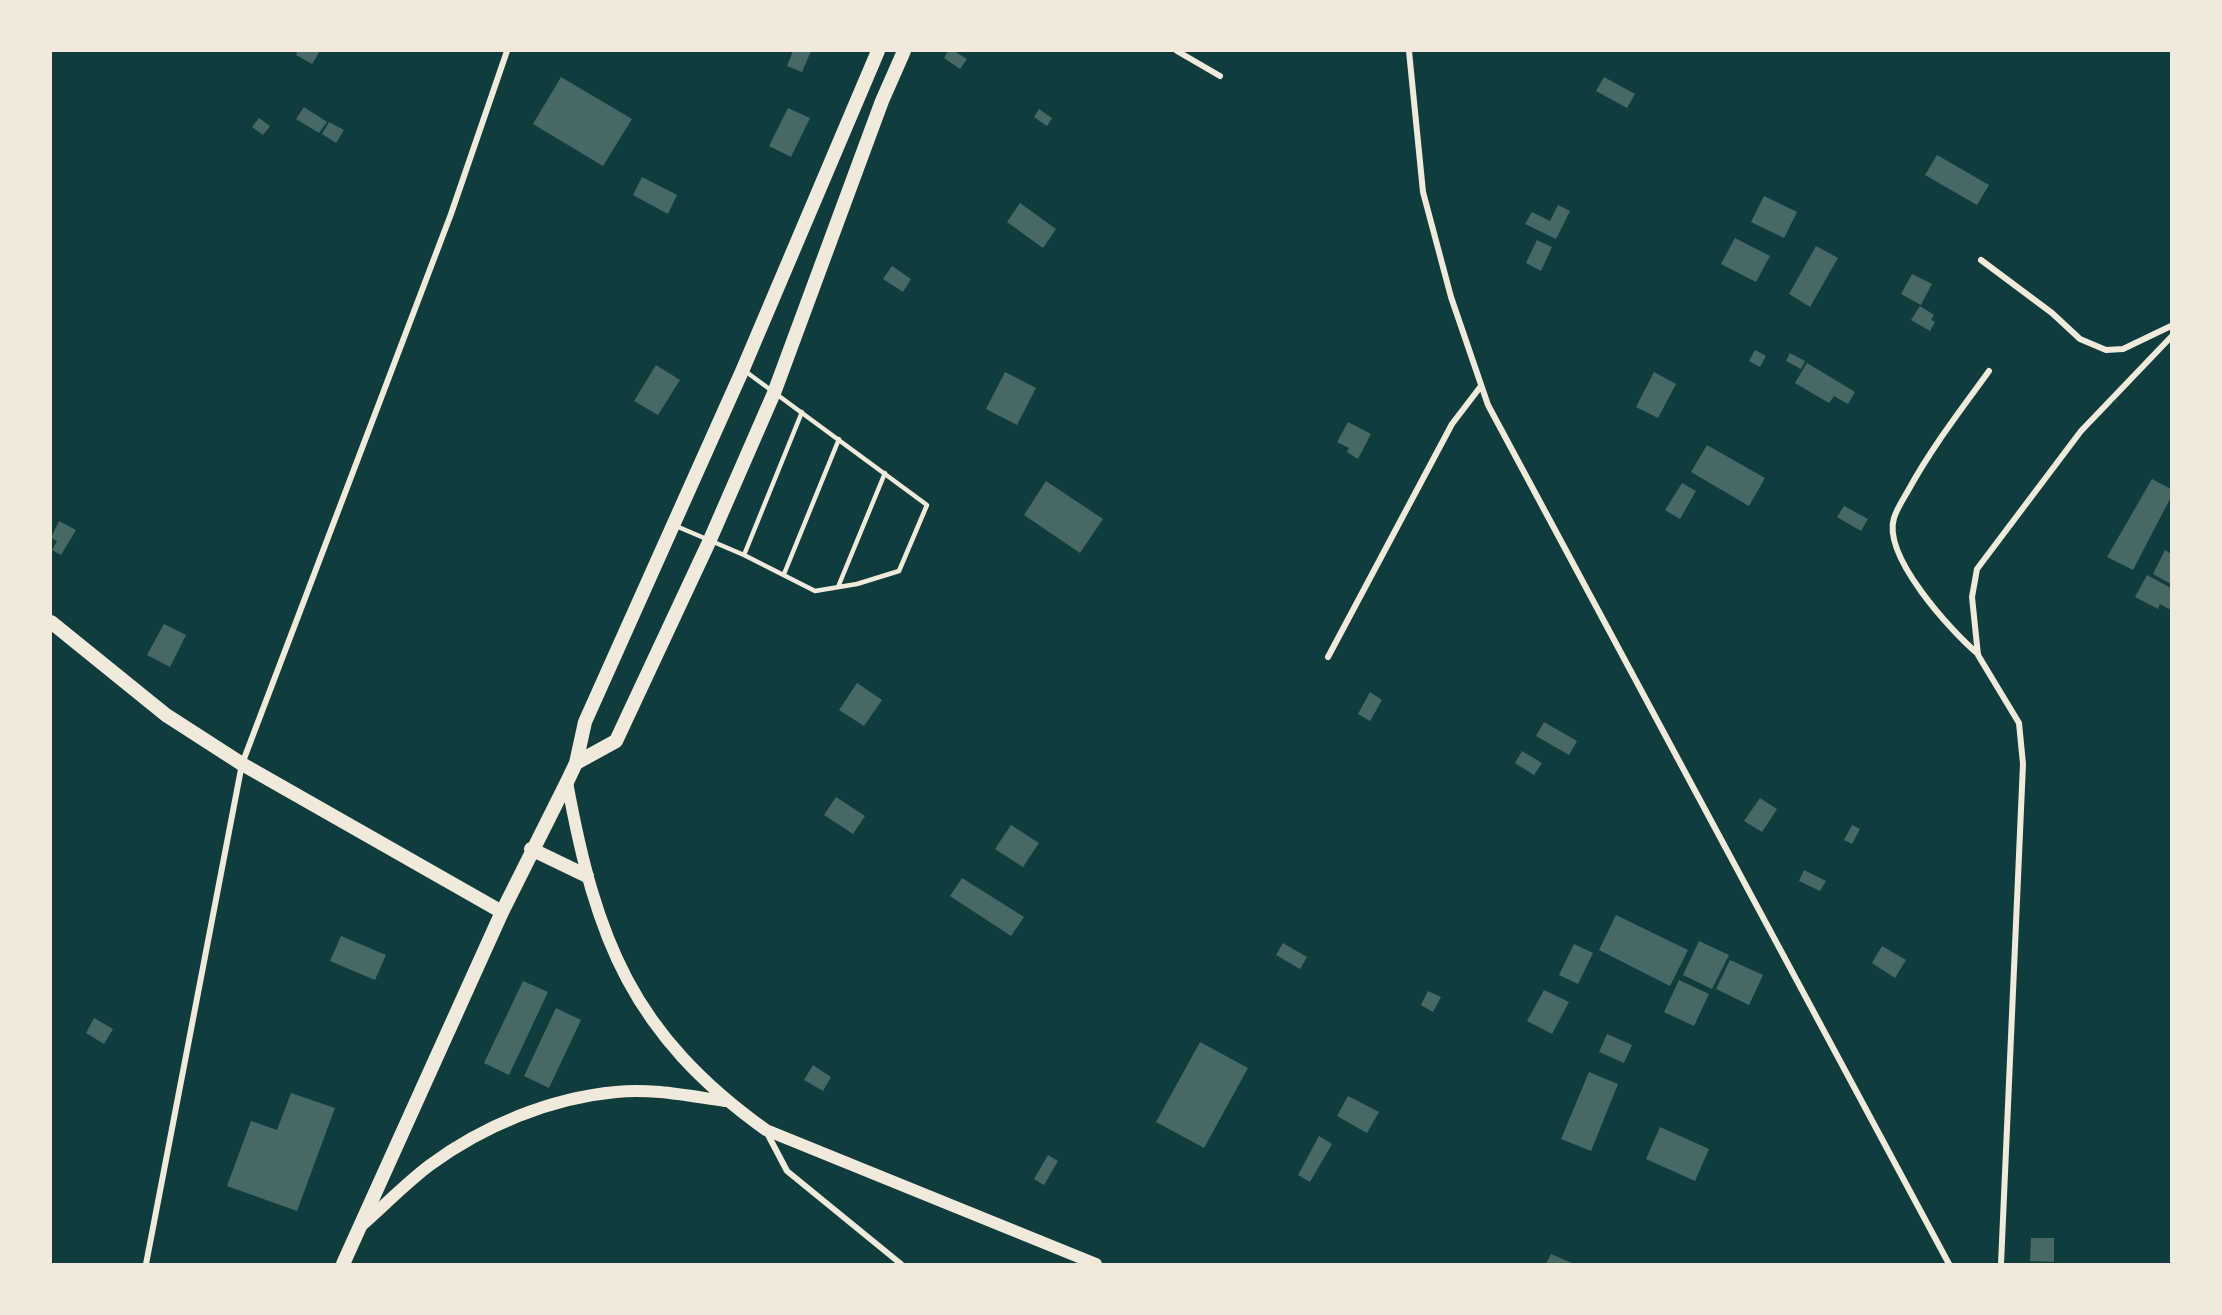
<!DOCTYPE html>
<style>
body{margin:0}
#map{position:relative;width:2222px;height:1315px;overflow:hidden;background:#0f3d3e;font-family:"Work Sans",sans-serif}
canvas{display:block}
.frame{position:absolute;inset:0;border:52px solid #f1e9da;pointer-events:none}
</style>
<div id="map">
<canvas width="2222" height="1315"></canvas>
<div class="frame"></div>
</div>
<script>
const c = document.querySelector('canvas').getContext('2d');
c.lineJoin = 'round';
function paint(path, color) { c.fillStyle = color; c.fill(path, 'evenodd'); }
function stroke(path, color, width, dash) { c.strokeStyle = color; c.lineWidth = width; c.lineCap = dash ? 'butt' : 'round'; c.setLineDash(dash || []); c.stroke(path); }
paint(new Path2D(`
 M 298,51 L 320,51 L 312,64 L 296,55 Z
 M 793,51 L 811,51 L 802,72 L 787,66 Z
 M 948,51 L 954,51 L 967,59 L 960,69 L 944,58 Z
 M 561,77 L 632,119 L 603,166 L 533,124 Z
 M 1604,77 L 1635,94 L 1627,108 L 1596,91 Z
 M 304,107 L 327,122 L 319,133 L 296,119 Z
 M 788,108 L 810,118 L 791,157 L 769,146 Z
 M 1039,109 L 1052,118 L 1047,126 L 1034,117 Z
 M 259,118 L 270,126 L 263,135 L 252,127 Z
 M 329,122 L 344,130 L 336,143 L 322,134 Z
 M 1937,155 L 1989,185 L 1977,205 L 1925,175 Z
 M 642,177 L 677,195 L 668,214 L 633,195 Z
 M 1764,196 L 1797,212 L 1784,238 L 1751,222 Z
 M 1020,203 L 1056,229 L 1043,248 L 1007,222 Z
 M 1558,205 L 1570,211 L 1556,239 L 1525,224 L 1532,212 L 1550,221 Z
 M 1735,238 L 1770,256 L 1756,282 L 1721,264 Z
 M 1537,240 L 1552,247 L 1541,271 L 1526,263 Z
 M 1816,246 L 1838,258 L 1810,307 L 1789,294 Z
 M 892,266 L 911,279 L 903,292 L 883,279 Z
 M 1912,274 L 1932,284 L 1921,305 L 1901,294 Z
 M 1920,306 L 1934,315 L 1931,320 L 1935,322 L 1930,331 L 1911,320 Z
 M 1755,350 L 1766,356 L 1760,367 L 1749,361 Z
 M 1790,353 L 1805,361 L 1801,369 L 1786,361 Z
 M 1807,363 L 1855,392 L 1848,404 L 1834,396 L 1829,403 L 1795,383 Z
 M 656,365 L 680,380 L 658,415 L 634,401 Z
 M 1005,372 L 1036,388 L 1017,425 L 986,409 Z
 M 1654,372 L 1676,384 L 1658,418 L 1636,407 Z
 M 1348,422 L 1371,434 L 1358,459 L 1347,452 L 1349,448 L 1337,442 Z
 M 1707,445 L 1765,478 L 1749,506 L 1691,472 Z
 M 2152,479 L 2171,489 L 2171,497 L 2133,570 L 2107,557 Z
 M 1046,481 L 1103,519 L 1080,553 L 1024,515 Z
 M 1682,483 L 1696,491 L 1680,519 L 1665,510 Z
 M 1844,506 L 1868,519 L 1861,531 L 1837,517 Z
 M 59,521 L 76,530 L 61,555 L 52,550 L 57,541 L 51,538 Z
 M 2165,550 L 2171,554 L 2171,584 L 2153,574 Z
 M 2147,575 L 2171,588 L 2171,610 L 2160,604 L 2158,609 L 2135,597 Z
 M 164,624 L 186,635 L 170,667 L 147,655 Z
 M 857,683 L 882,700 L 864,726 L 839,710 Z
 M 1370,692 L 1382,700 L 1370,721 L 1358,714 Z
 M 1544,722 L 1577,741 L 1569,755 L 1536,736 Z
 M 1522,751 L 1542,763 L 1534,775 L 1515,763 Z
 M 836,797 L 865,816 L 853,834 L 824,815 Z
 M 1760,798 L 1777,809 L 1762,832 L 1744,821 Z
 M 1011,825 L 1039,843 L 1023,867 L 995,849 Z
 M 1852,825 L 1860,829 L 1852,844 L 1844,840 Z
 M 1804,870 L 1826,881 L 1820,891 L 1799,881 Z
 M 962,878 L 1024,917 L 1011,936 L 950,896 Z
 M 1616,915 L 1688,950 L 1670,986 L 1599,950 Z
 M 341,936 L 386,955 L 375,980 L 330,961 Z
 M 1699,941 L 1729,955 L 1712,989 L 1683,975 Z
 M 1283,943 L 1307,957 L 1300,969 L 1276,955 Z
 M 1574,944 L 1593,953 L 1578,984 L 1559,975 Z
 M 1882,946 L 1906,960 L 1895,978 L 1872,963 Z
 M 1730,960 L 1763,975 L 1749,1005 L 1716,989 Z
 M 1679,980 L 1709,994 L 1694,1026 L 1664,1012 Z
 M 523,981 L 548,992 L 509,1075 L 484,1063 Z
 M 1544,990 L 1569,1002 L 1552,1034 L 1527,1021 Z
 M 1428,991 L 1441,997 L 1433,1012 L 1421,1005 Z
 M 556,1008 L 581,1020 L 549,1088 L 524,1076 Z
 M 94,1018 L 113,1029 L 104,1044 L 86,1033 Z
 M 1607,1034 L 1632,1045 L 1624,1063 L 1599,1052 Z
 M 1200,1042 L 1248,1068 L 1204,1148 L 1156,1122 Z
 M 813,1065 L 831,1077 L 823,1091 L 804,1080 Z
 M 1589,1072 L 1618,1084 L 1591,1151 L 1561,1139 Z
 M 291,1093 L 335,1108 L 297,1211 L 227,1186 L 251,1121 L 277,1130 Z
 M 1348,1096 L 1379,1112 L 1367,1133 L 1337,1116 Z
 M 1660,1127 L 1709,1149 L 1695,1181 L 1646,1159 Z
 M 1319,1136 L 1332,1144 L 1310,1182 L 1298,1175 Z
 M 1048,1155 L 1058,1161 L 1044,1185 L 1034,1179 Z
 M 2031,1238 L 2054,1238 L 2054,1262 L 2030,1261 Z
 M 1551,1254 L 1574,1264 L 1546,1264 Z`), '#486865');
stroke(new Path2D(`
 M 676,526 L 744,555 L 815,591 L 857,584 L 899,571 L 927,505 L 745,371
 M 744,555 L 802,412
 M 784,574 L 839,439
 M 838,587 L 885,473`), '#f1e9da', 4.5);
stroke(new Path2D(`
 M 1177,51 L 1220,76
 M 1409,51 L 1423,192 L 1451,297 L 1488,405 L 1949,1264
 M 1981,260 L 2052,313 L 2080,339 L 2106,350 L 2123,349 L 2171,326
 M 1978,654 C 1951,631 1882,556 1894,518 C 1897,508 1904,498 1909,489 C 1932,447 1961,410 1989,371
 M 1328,657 L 1452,424 L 1481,386
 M 766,1131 L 787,1171 L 901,1264
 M 146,1264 L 242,764 L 451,214 L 507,51
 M 2001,1264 L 2023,764 L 2019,723 L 1978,655 L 1972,597 L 1977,569 L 2081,431 L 2171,337`), '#f1e9da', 6);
stroke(new Path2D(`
 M 567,782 C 596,940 632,1034 766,1130 L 1096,1264
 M 361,1226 C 384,1206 406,1183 430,1165 C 483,1126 550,1098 616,1092 C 652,1088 689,1096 725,1101`), '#f1e9da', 12);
stroke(new Path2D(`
 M 51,622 L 166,715 L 242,764 L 502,912
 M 576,763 L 616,741 L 709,542 L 774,393 L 882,101 L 904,51
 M 531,849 L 587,876
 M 343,1264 L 502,912 L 567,782 L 576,763 L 585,722 L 743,369 L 878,51`), '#f1e9da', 14);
</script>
